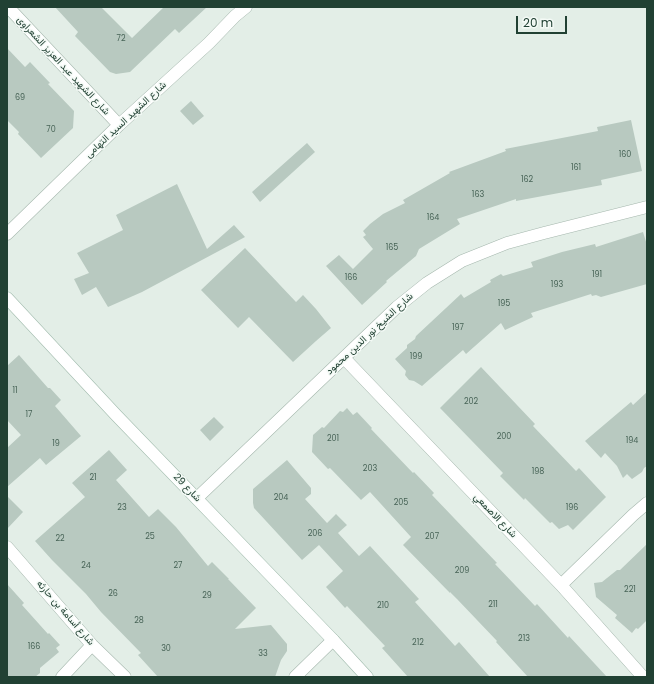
<!DOCTYPE html>
<meta charset="utf-8">
<style>
body{margin:0}
#map{position:relative;width:654px;height:684px;overflow:hidden;background:#e3eee7;font-family:Poppins,sans-serif}
canvas{display:block}
.frame{position:absolute;inset:0;border:8px solid #214133;pointer-events:none}
.scale{position:absolute;left:516px;top:16px;width:51px;height:18px;box-sizing:border-box;border:2px solid #214133;border-top:0;padding-left:5px;font-size:12px;line-height:14px;white-space:nowrap;color:#214133;-webkit-text-stroke:3px #f4faf6;paint-order:stroke}
</style>
<div id="map">
<canvas width="654" height="684"></canvas>
<div class="frame"></div>
<div class="scale">20 m</div>
</div>
<script>
const c = document.querySelector('canvas').getContext('2d');
c.lineJoin = 'round';
function paint(path, color) { c.fillStyle = color; c.fill(path, 'evenodd'); }
function stroke(path, color, width, dash) { c.strokeStyle = color; c.lineWidth = width; c.lineCap = dash ? 'butt' : 'round'; c.setLineDash(dash || []); c.stroke(path); }
function drawText(font, color, halo, rows, align = 'center') {
  c.font = font + ' Poppins,Vazirmatn,sans-serif'; c.lineWidth = 3; c.setLineDash([]); c.textBaseline = 'middle'; c.strokeStyle = halo; c.fillStyle = color; for (const [text, x, y, turn = 0] of rows) {
    c.save(); c.translate(x, y); c.rotate((+turn || 0) * Math.PI / 180); c.textAlign = isNaN(turn) ? turn : align; if (halo) c.strokeText(text, 0, 0); c.fillText(text, 0, 0); c.restore();
  }
}
paint(new Path2D(`
 M 55,7 L 101,7 L 132,38 L 164,7 L 207,7 L 179,33 L 175,29 L 130,72 L 116,74 L 110,72 L 75,36 L 78,32 Z
 M 7,48 L 25,67 L 30,62 L 50,83 L 48,84 L 74,111 L 73,128 L 41,158 L 18,134 L 19,132 L 7,120 Z
 M 191,101 L 204,116 L 193,125 L 180,111 Z
 M 631,120 L 642,171 L 601,180 L 602,185 L 516,201 L 516,199 L 457,219 L 460,224 L 419,249 L 416,256 L 386,281 L 387,282 L 362,305 L 326,266 L 339,255 L 353,269 L 373,249 L 363,237 L 366,235 L 363,231 L 370,224 L 383,214 L 405,203 L 403,200 L 450,173 L 449,172 L 506,151 L 505,149 L 598,131 L 597,127 Z
 M 307,143 L 315,152 L 260,202 L 252,192 Z
 M 177,184 L 207,249 L 234,225 L 245,237 L 142,292 L 108,307 L 96,287 L 82,295 L 74,279 L 89,273 L 77,253 L 123,230 L 116,215 Z
 M 643,232 L 647,245 L 647,284 L 601,297 L 596,295 L 592,296 L 591,294 L 531,313 L 533,317 L 505,330 L 501,323 L 466,354 L 463,350 L 422,386 L 414,381 L 409,380 L 405,375 L 406,371 L 395,359 L 407,348 L 407,345 L 415,339 L 416,336 L 461,294 L 464,298 L 491,282 L 490,280 L 501,274 L 503,276 L 533,267 L 531,262 L 562,252 L 595,244 L 596,247 Z
 M 245,248 L 296,302 L 303,295 L 316,309 L 331,328 L 316,341 L 293,362 L 249,317 L 238,328 L 201,290 Z
 M 19,355 L 48,388 L 50,388 L 61,400 L 55,406 L 81,436 L 46,465 L 40,458 L 7,487 L 7,448 L 21,435 L 7,420 L 7,366 Z
 M 481,367 L 535,424 L 533,426 L 576,471 L 579,468 L 606,497 L 573,530 L 568,525 L 559,529 L 552,522 L 550,523 L 525,498 L 524,500 L 500,476 L 503,473 L 440,408 Z
 M 647,392 L 647,466 L 644,468 L 642,472 L 632,479 L 627,474 L 623,478 L 617,466 L 605,453 L 601,458 L 585,441 L 631,402 L 633,405 Z
 M 347,408 L 353,415 L 357,412 L 372,428 L 371,429 L 413,473 L 414,472 L 434,493 L 432,495 L 497,563 L 495,564 L 535,606 L 537,604 L 568,638 L 569,636 L 607,677 L 528,677 L 496,642 L 497,641 L 457,599 L 450,592 L 450,593 L 403,545 L 411,537 L 370,492 L 361,500 L 330,468 L 328,469 L 312,452 L 313,435 L 322,427 L 324,428 L 340,411 L 343,412 Z
 M 214,417 L 224,427 L 210,441 L 200,430 Z
 M 109,450 L 127,470 L 116,480 L 149,517 L 158,509 L 176,527 L 208,566 L 212,562 L 229,579 L 228,579 L 256,608 L 235,629 L 271,625 L 287,644 L 287,651 L 281,660 L 275,677 L 158,677 L 138,655 L 141,653 L 101,612 L 86,594 L 52,560 L 35,541 L 85,497 L 72,483 Z
 M 287,460 L 311,488 L 311,494 L 305,499 L 327,523 L 336,514 L 347,525 L 338,533 L 359,556 L 370,546 L 419,599 L 415,602 L 455,646 L 459,642 L 490,677 L 408,677 L 382,648 L 385,646 L 347,606 L 345,608 L 326,587 L 343,571 L 319,545 L 302,560 L 254,508 L 253,503 L 253,489 Z
 M 7,496 L 23,512 L 7,529 Z
 M 647,544 L 647,620 L 638,629 L 636,628 L 632,633 L 615,618 L 617,615 L 596,597 L 594,583 L 602,582 L 617,570 L 620,570 Z
 M 7,584 L 24,603 L 22,605 L 48,634 L 49,633 L 60,645 L 56,648 L 59,652 L 40,668 L 40,673 L 35,677 L 7,677 Z`), '#b8c9c0');
const street = new Path2D(`
 M 8,7 L 119,125
 M 7,234 L 119,125 L 209,43 L 235,16 L 246,7
 M 344,358 L 561,585 L 643,677
 M 197,498 L 397,307 L 427,283 L 462,261 L 507,243 L 544,233 L 647,207
 M 7,547 L 92,645 L 125,677
 M 561,585 L 633,515 L 647,503
 M 62,677 L 92,645
 M 295,677 L 333,640`);
const secondary = new Path2D(`
 M 7,298 L 116,415 L 333,640 L 367,677`);
stroke(street, '#a5b7ad', 13);
stroke(secondary, '#a1bbad', 13);
stroke(street, '#fff', 12);
stroke(secondary, '#fff', 12);
drawText('8px', '#476356', null, [
 ["72",121,39],
 ["69",20,98],
 ["70",51,130],
 ["160",625,155],
 ["161",576,168],
 ["162",527,180],
 ["163",478,195],
 ["164",433,218],
 ["165",392,248],
 ["191",597,275],
 ["166",351,278],
 ["193",557,285],
 ["195",504,304],
 ["197",458,328],
 ["199",416,357],
 ["11",15,391],
 ["202",471,402],
 ["17",29,415],
 ["200",504,437],
 ["201",333,439],
 ["194",632,441],
 ["19",56,444],
 ["203",370,469],
 ["198",538,472],
 ["21",93,478],
 ["204",281,498],
 ["205",401,503],
 ["23",122,508],
 ["196",572,508],
 ["206",315,534],
 ["25",150,537],
 ["207",432,537],
 ["22",60,539],
 ["24",86,566],
 ["27",178,566],
 ["209",462,571],
 ["221",630,590],
 ["26",113,594],
 ["29",207,596],
 ["211",493,605],
 ["210",383,606],
 ["28",139,621],
 ["213",524,639],
 ["212",418,643],
 ["166",34,647],
 ["30",166,649],
 ["33",263,654]
]);
drawText('10px', '#214133', '#f4faf6', [
 ["شارع الشهيد عبد العزيز الشعراوى",63,66,47],
 ["شارع الشهيد السيد التهامى",126,120,-43],
 ["شارع الشيخ نور الدين محمود",370,334,-43],
 ["شارع 29",187,488,46],
 ["شارع الاصمعي",495,516,46],
 ["شارع أسامة بن حارثه",65,613,49]
]);
</script>
